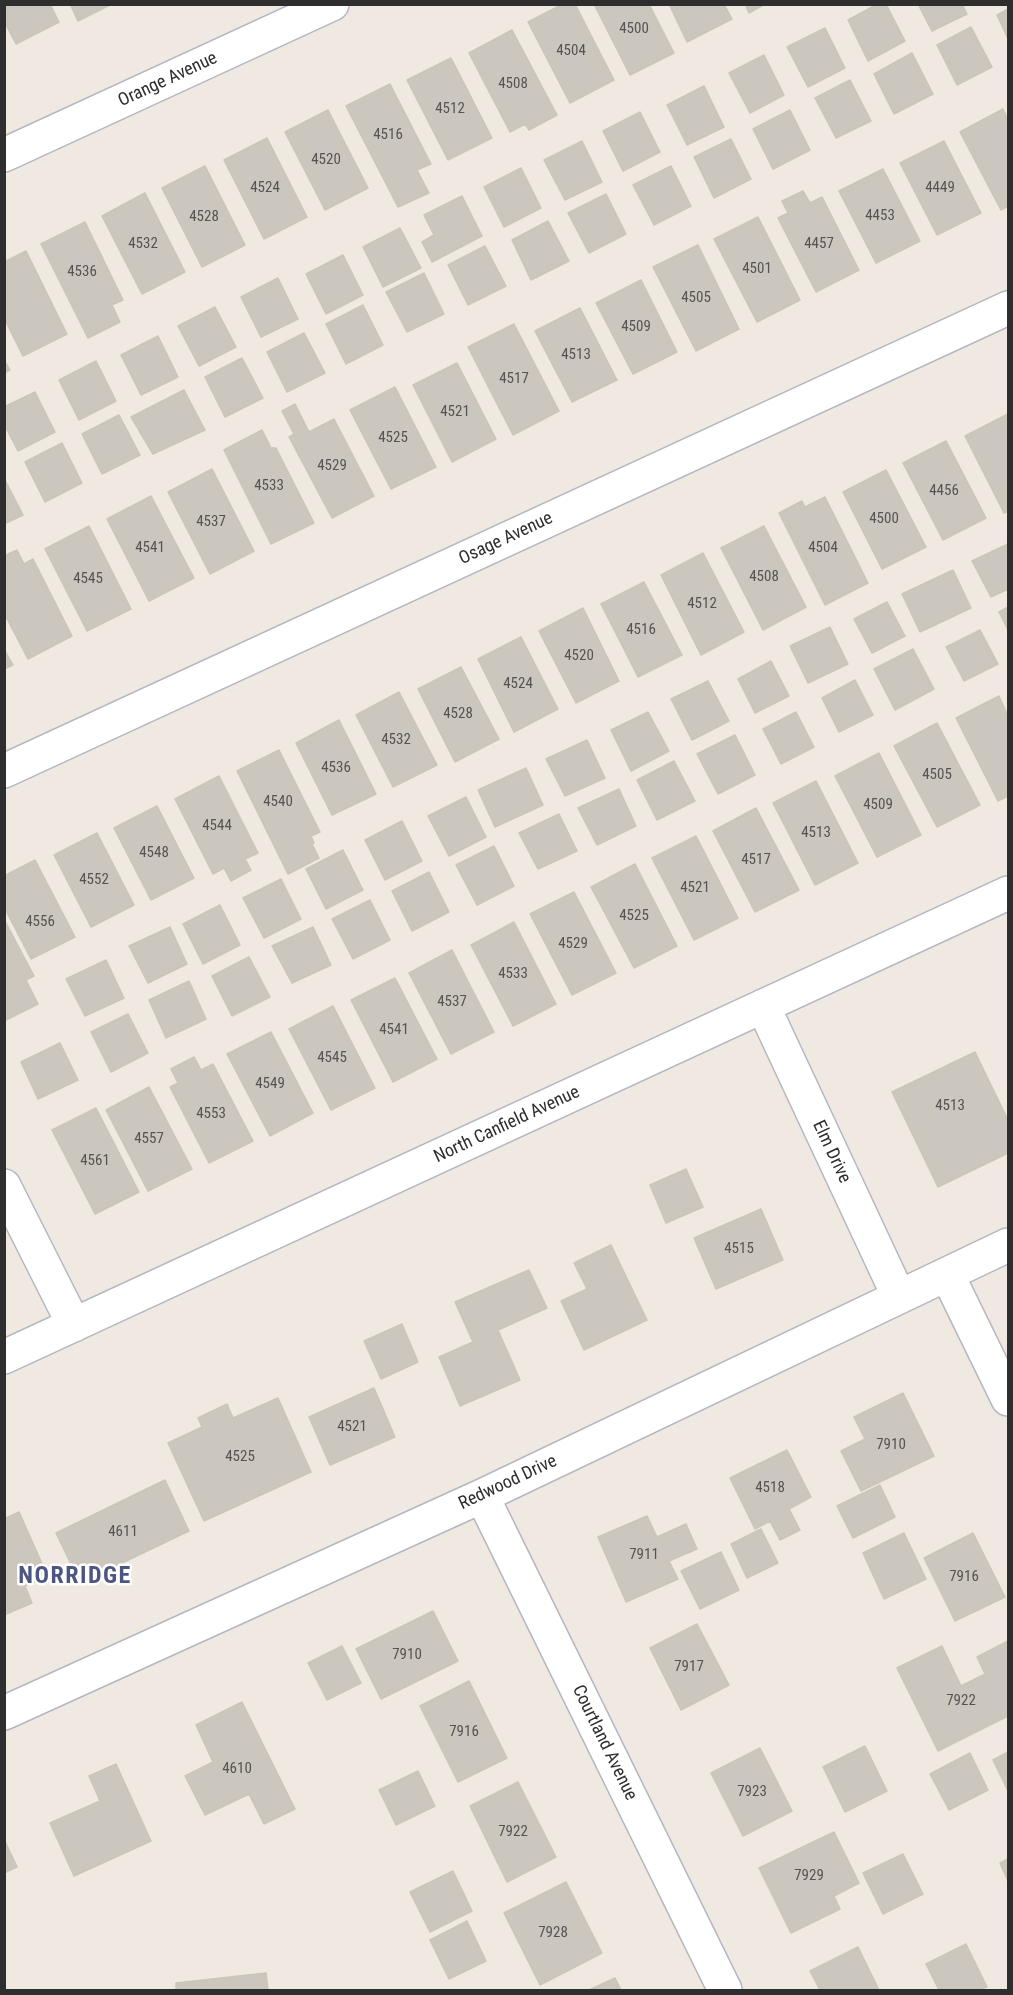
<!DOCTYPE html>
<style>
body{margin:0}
#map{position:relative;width:1013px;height:1995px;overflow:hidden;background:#efe9e1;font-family:"Roboto Condensed",sans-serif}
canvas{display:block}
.frame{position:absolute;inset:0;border:6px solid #2e2e2e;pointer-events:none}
</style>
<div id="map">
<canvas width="1013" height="1995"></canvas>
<div class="frame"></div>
</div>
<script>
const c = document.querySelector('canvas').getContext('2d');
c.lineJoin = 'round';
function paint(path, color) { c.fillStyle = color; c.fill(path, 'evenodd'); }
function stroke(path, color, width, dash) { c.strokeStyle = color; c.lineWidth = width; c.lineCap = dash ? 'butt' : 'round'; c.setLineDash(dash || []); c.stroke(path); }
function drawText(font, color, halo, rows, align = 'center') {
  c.font = font + ' "Roboto Condensed",sans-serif'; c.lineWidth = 5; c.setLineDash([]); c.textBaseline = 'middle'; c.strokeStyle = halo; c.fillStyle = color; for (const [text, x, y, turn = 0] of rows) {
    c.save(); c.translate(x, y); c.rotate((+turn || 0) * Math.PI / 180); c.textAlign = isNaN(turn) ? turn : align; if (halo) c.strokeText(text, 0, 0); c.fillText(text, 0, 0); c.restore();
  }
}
const building = new Path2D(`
 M 4,4 L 50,4 L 59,22 L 16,44 L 4,21 Z
 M 70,4 L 112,4 L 78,21 Z
 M 563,4 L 575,4 L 614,80 L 570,103 L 528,22 Z
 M 594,4 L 649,4 L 674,53 L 630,75 Z
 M 669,4 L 724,4 L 732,19 L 687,42 Z
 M 745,4 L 765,4 L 749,13 Z
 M 878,4 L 886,4 L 905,41 L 868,61 L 848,20 Z
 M 918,4 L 962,4 L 967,14 L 932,31 Z
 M 1008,9 L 1008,39 L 997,15 Z
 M 971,27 L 992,67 L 957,85 L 937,45 Z
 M 825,28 L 845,68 L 808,87 L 787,47 Z
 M 512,30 L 557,115 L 529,130 L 525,124 L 510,132 L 469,53 Z
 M 912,53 L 933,94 L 894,114 L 874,74 Z
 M 764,55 L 784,95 L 750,113 L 729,73 Z
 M 451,58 L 492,138 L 448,160 L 407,80 Z
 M 850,80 L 871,121 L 836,138 L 815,98 Z
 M 390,84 L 431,164 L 417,170 L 429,193 L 398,207 L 346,106 Z
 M 704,86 L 724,127 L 687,145 L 667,105 Z
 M 1003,109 L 1008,120 L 1008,206 L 1001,210 L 960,132 Z
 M 328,110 L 368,188 L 325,210 L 285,132 Z
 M 790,110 L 810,150 L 773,169 L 753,129 Z
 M 640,112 L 660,152 L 623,171 L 603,131 Z
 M 267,138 L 307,217 L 264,239 L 224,160 Z
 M 731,139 L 751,179 L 714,198 L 694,157 Z
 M 582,141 L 602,182 L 565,200 L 544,160 Z
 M 944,141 L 981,213 L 937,235 L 900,163 Z
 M 205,166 L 245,245 L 202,267 L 162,188 Z
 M 671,166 L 691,206 L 654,225 L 633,185 Z
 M 521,168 L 541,208 L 504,227 L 484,187 Z
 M 883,169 L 920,241 L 876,263 L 839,191 Z
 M 803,191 L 810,203 L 822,197 L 859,270 L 816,292 L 778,218 L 788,213 L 782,201 Z
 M 145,193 L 185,272 L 142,294 L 102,216 Z
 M 606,194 L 626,234 L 589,253 L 568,213 Z
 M 462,196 L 482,236 L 432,262 L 422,242 L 434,235 L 424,215 Z
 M 758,217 L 800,300 L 757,322 L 714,239 Z
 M 548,221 L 569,261 L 531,280 L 512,240 Z
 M 85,222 L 123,300 L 112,305 L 120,322 L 88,338 L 41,244 Z
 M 400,228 L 421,268 L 383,287 L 363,247 Z
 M 698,245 L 739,329 L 696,351 L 653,267 Z
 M 485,246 L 506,286 L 468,305 L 448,265 Z
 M 26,251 L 67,334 L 23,356 L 4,318 L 4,262 Z
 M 343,255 L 363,295 L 326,314 L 306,274 Z
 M 424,273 L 444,314 L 407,332 L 386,292 Z
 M 278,278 L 298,319 L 261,337 L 241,297 Z
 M 641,280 L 677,352 L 633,374 L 596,303 Z
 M 363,305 L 383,345 L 346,364 L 326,324 Z
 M 215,307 L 236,347 L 199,366 L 178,326 Z
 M 580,308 L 617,380 L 572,402 L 535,331 Z
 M 514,324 L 559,411 L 513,435 L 468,347 Z
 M 304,333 L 325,373 L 287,392 L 267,352 Z
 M 158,336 L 178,377 L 141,395 L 121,355 Z
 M 242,358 L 263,398 L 225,417 L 205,377 Z
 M 4,360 L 10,370 L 4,373 Z
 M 96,361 L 116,401 L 79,420 L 59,380 Z
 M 457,363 L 496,439 L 452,462 L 413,385 Z
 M 395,387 L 436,467 L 391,489 L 350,410 Z
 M 184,390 L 205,430 L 153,454 L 131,417 Z
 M 35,392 L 55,432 L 18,451 L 4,424 L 4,407 Z
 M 295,404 L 309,432 L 334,419 L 374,496 L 332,518 L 289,437 L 294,434 L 282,411 Z
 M 1008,414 L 1008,511 L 1004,513 L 965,436 Z
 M 119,415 L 140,455 L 102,474 L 82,434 Z
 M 262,430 L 271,448 L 276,448 L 314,523 L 271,544 L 224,450 Z
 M 946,441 L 986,518 L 943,540 L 903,463 Z
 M 62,443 L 82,483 L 45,502 L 25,462 Z
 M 212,469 L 254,551 L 210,574 L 168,492 Z
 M 886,470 L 926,547 L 882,569 L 843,492 Z
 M 4,478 L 23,515 L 4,524 Z
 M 151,496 L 194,578 L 149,601 L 107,519 Z
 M 825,497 L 868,583 L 825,605 L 779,513 L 802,501 L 805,507 Z
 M 89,526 L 131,609 L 87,631 L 45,549 Z
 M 764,526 L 806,607 L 763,630 L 721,548 Z
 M 1008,544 L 1008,589 L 991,597 L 972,561 Z
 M 17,550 L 24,564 L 33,559 L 72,636 L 28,659 L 4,613 L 4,556 Z
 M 703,553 L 744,632 L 701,655 L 661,575 Z
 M 953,570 L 971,608 L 920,632 L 902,594 Z
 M 644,582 L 682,655 L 638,677 L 601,604 Z
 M 887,602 L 905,636 L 872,653 L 854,619 Z
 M 1008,607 L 1008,630 L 999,612 Z
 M 583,608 L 619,681 L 576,703 L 539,631 Z
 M 830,627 L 848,664 L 808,683 L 790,646 Z
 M 980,630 L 998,664 L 964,681 L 946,647 Z
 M 521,637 L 558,709 L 514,732 L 478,659 Z
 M 4,649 L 13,665 L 4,669 Z
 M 913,649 L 934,689 L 895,710 L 874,669 Z
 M 771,661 L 789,696 L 755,713 L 738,679 Z
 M 461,667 L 499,739 L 455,762 L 418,689 Z
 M 855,680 L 873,715 L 839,732 L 822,698 Z
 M 708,681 L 729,721 L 692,740 L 671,699 Z
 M 399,692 L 437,765 L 393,787 L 356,715 Z
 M 999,696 L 1008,716 L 1008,796 L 998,801 L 956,718 Z
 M 648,712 L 669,751 L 631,771 L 611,730 Z
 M 796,712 L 814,747 L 781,764 L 763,729 Z
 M 339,720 L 376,794 L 332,815 L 296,743 Z
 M 937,723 L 980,805 L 937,827 L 894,746 Z
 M 735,735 L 755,775 L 718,794 L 697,754 Z
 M 587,740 L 605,778 L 565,796 L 546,759 Z
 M 279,750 L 320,832 L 311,836 L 314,843 L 312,844 L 319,858 L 288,874 L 237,771 Z
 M 879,753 L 921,835 L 877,857 L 835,776 Z
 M 674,761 L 695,801 L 657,820 L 637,780 Z
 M 526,768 L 543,805 L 495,827 L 478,790 Z
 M 219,776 L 258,853 L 245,859 L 251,870 L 231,881 L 224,868 L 213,874 L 175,799 Z
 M 816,781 L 858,863 L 815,885 L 773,803 Z
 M 619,789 L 636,826 L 597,845 L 578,808 Z
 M 466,797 L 486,837 L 449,856 L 428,816 Z
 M 157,806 L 194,878 L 151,900 L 114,828 Z
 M 756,808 L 799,890 L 755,912 L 713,831 Z
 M 559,814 L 577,851 L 538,869 L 519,833 Z
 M 402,821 L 422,861 L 385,880 L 365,840 Z
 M 97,833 L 134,905 L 91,927 L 54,855 Z
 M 696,836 L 738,918 L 694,940 L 652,858 Z
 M 494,846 L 514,886 L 477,905 L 456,865 Z
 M 343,850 L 363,890 L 326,909 L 306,869 Z
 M 35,860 L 75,937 L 31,959 L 4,907 L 4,876 Z
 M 635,864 L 677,946 L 634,968 L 591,887 Z
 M 429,872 L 449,912 L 412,931 L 392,891 Z
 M 281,879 L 301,919 L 264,938 L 243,898 Z
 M 574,892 L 616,973 L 572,995 L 530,914 Z
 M 370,900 L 390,940 L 353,959 L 332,919 Z
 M 220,905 L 240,945 L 203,964 L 183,924 Z
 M 4,919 L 34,976 L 26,980 L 38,1004 L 4,1021 Z
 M 514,922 L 556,1004 L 513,1026 L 471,945 Z
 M 170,927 L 187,964 L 148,983 L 129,946 Z
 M 313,927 L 331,965 L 292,983 L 272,946 Z
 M 452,950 L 494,1032 L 451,1054 L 409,973 Z
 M 249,957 L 270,997 L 232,1016 L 212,976 Z
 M 106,960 L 124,998 L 85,1016 L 66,979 Z
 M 395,978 L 437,1059 L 393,1082 L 351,1000 Z
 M 189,981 L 206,1019 L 166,1038 L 149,1000 Z
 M 333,1006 L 375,1088 L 331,1110 L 289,1029 Z
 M 128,1014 L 148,1053 L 111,1072 L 91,1032 Z
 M 271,1032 L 313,1113 L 270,1136 L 227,1054 Z
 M 60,1043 L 78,1080 L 38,1099 L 21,1062 Z
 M 975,1052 L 1008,1120 L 1008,1153 L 938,1187 L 892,1092 Z
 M 194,1057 L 201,1070 L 213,1064 L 253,1141 L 209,1163 L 170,1087 L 178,1083 L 171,1069 Z
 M 149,1087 L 192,1169 L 148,1191 L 106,1110 Z
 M 96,1108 L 139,1192 L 95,1214 L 52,1130 Z
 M 686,1169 L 703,1207 L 666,1223 L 650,1185 Z
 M 761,1209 L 783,1260 L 716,1289 L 694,1238 Z
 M 611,1245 L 647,1320 L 584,1350 L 561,1301 L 587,1289 L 574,1263 Z
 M 529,1270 L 547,1308 L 498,1330 L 520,1380 L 460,1406 L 439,1357 L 473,1342 L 455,1302 Z
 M 402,1324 L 418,1362 L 381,1379 L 364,1341 Z
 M 374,1388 L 395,1437 L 330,1465 L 309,1417 Z
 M 903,1393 L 934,1456 L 861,1491 L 841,1451 L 865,1439 L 854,1417 Z
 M 278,1398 L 311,1472 L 204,1521 L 168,1443 L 202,1427 L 198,1418 L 227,1404 L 233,1418 Z
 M 787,1450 L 811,1497 L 789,1509 L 800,1530 L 780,1540 L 770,1521 L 755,1529 L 730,1478 Z
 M 165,1480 L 189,1531 L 80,1583 L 56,1533 Z
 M 880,1485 L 895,1517 L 853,1538 L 837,1506 Z
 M 19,1512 L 48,1577 L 25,1586 L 32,1603 L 4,1615 L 4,1519 Z
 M 647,1516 L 657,1537 L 686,1524 L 697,1549 L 669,1561 L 678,1579 L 626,1602 L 598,1537 Z
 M 761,1529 L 778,1563 L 747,1578 L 731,1544 Z
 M 904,1533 L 926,1579 L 884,1599 L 863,1553 Z
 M 973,1533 L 1005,1597 L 955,1621 L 924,1558 Z
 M 721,1552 L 739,1590 L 700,1609 L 681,1571 Z
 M 433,1611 L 458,1661 L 381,1699 L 356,1649 Z
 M 697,1624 L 729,1685 L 681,1710 L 650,1648 Z
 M 1008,1641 L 1008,1716 L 938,1751 L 897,1668 L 942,1646 L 961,1686 L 985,1674 L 977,1657 Z
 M 342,1646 L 361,1683 L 327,1700 L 308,1663 Z
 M 469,1681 L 507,1758 L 458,1782 L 420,1706 Z
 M 242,1702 L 295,1809 L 264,1824 L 249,1794 L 205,1815 L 185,1776 L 213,1762 L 196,1725 Z
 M 865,1746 L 887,1791 L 845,1812 L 823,1767 Z
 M 760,1748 L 792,1811 L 743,1836 L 711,1773 Z
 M 1008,1752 L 1008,1791 L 993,1760 Z
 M 970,1753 L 988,1790 L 949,1810 L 930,1774 Z
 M 116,1764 L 151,1841 L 74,1876 L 50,1823 L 100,1801 L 89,1776 Z
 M 418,1771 L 435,1806 L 396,1825 L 379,1790 Z
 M 518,1782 L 556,1857 L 507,1882 L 470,1806 Z
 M 834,1832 L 859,1883 L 834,1896 L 840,1909 L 791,1933 L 759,1868 Z
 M 4,1839 L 17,1867 L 4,1873 Z
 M 903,1854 L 923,1894 L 883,1914 L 863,1873 Z
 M 1008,1859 L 1008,1881 L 1000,1863 Z
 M 453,1871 L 472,1911 L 430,1932 L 410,1892 Z
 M 566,1882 L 602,1953 L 540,1985 L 504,1913 Z
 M 467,1921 L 486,1961 L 449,1979 L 430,1940 Z
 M 966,1944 L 987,1987 L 979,1990 L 939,1990 L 926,1964 Z
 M 858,1947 L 879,1990 L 820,1990 L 810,1971 Z
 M 266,1973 L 268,1990 L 176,1990 L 176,1983 Z
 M 615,1978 L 621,1990 L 589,1990 Z`);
paint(building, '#cbc7bf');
stroke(building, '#cbc5ba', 1.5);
const minor = new Path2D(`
 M 4,155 L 332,4
 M 4,771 L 1008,308
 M 763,1006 L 899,1297
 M 4,1186 L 74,1325
 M 947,1274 L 1008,1399
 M 4,1357 L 1008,893
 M 482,1496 L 725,1990
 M 4,1713 L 482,1496 L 1008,1245`);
stroke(minor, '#b4b7c1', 36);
stroke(minor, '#fff', 33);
drawText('15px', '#555452', null, [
 ["4500",634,29],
 ["4504",571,51],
 ["4508",513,84],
 ["4512",450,109],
 ["4516",388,135],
 ["4520",326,160],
 ["4524",265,188],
 ["4449",940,188],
 ["4453",880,216],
 ["4528",204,217],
 ["4532",143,244],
 ["4457",819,244],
 ["4501",757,269],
 ["4536",82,272],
 ["4505",696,298],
 ["4509",636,327],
 ["4513",576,355],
 ["4517",514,379],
 ["4521",455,412],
 ["4525",393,438],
 ["4529",332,466],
 ["4533",269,486],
 ["4456",944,491],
 ["4500",884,519],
 ["4537",211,522],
 ["4541",150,548],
 ["4504",823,548],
 ["4508",764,577],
 ["4545",88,579],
 ["4512",702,604],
 ["4516",641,630],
 ["4520",579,656],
 ["4524",518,684],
 ["4528",458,714],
 ["4532",396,740],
 ["4536",336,768],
 ["4505",937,775],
 ["4540",278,802],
 ["4509",878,805],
 ["4544",217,826],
 ["4513",816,833],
 ["4548",154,853],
 ["4517",756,860],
 ["4552",94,880],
 ["4521",695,888],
 ["4525",634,916],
 ["4556",40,922],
 ["4529",573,944],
 ["4533",513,974],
 ["4537",452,1002],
 ["4541",394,1030],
 ["4545",332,1058],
 ["4549",270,1084],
 ["4513",950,1106],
 ["4553",211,1114],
 ["4557",149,1139],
 ["4561",95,1161],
 ["4515",739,1249],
 ["4521",352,1427],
 ["7910",891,1445],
 ["4525",240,1457],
 ["4518",770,1488],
 ["4611",123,1532],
 ["7911",644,1555],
 ["7916",964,1577],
 ["7910",407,1655],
 ["7917",689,1667],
 ["7922",961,1701],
 ["7916",464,1732],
 ["4610",237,1769],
 ["7923",752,1792],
 ["7922",513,1832],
 ["7929",809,1876],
 ["7928",553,1933]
]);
drawText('18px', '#2e2e2e', '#fff', [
 ["Orange Avenue",168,80,-25],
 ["Osage Avenue",506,539,-25],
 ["North Canfield Avenue",507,1125,-25],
 ["Elm Drive",831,1152,65],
 ["Redwood Drive",508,1483,-25],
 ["Courtland Avenue",604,1743,64]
]);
c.letterSpacing = '1.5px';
drawText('bold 24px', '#4d5680', '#fff', [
 ["NORRIDGE",75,1577]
]);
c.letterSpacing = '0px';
</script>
